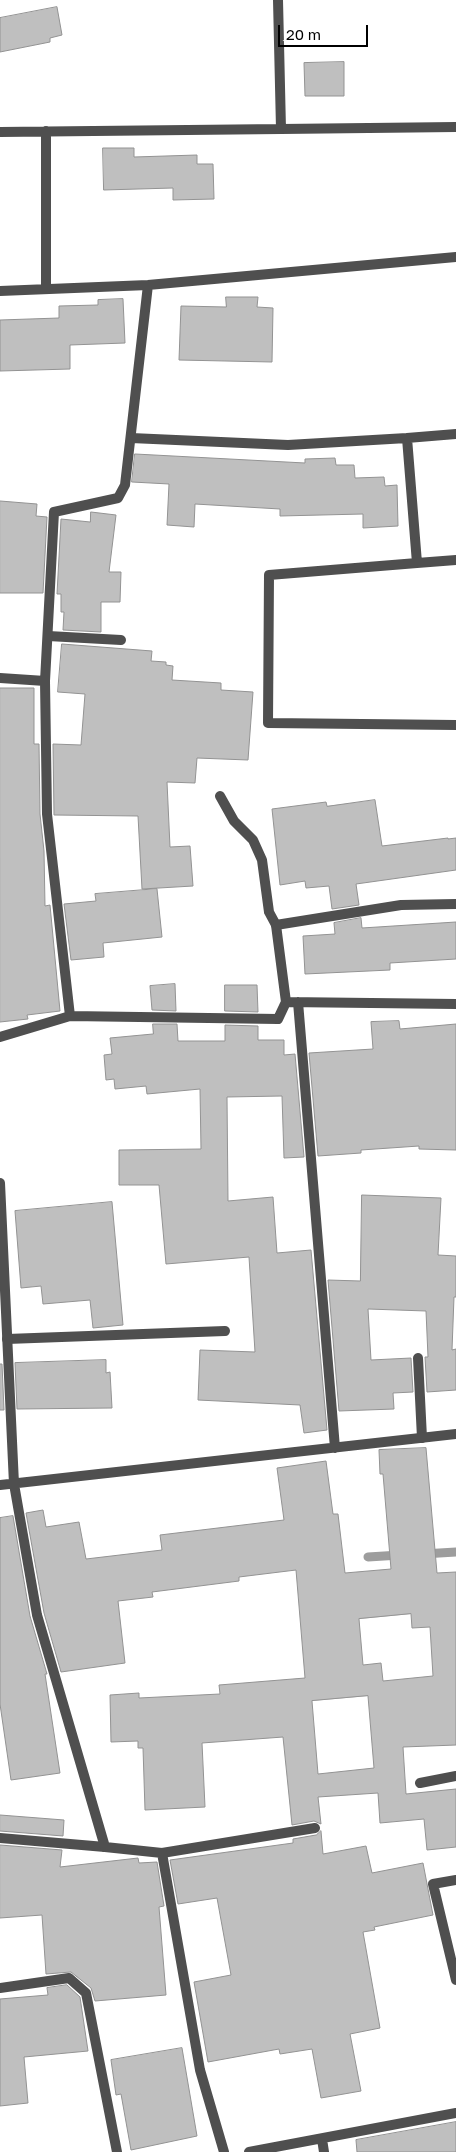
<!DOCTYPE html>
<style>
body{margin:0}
#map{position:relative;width:456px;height:2152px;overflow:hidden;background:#fff;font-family:"Golos Text",sans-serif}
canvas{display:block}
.scale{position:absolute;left:278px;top:25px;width:90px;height:22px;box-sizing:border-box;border:2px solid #000;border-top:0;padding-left:6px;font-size:15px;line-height:18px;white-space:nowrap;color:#000;-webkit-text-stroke:4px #fff;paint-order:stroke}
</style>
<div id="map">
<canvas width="456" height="2152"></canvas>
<div class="scale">20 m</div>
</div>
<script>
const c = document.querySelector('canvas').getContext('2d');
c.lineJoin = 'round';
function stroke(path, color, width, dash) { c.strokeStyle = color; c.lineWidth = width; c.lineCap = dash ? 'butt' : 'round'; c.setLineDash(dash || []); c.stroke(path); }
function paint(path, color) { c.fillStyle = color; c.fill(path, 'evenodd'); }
stroke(new Path2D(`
 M 423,1554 L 456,1552
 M 368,1557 L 400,1555`), '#9d9d9d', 9);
const building = new Path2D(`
 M 57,7 L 62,35 L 50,38 L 50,42 L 0,52 L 0,18 Z
 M 344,62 L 344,96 L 305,96 L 304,63 Z
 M 103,148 L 134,148 L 134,157 L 197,155 L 197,164 L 213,164 L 214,199 L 173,200 L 173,188 L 104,190 Z
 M 226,297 L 258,297 L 257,307 L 273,308 L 272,362 L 179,360 L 181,306 L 226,307 Z
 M 123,299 L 125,343 L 70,345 L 70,369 L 0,371 L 0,320 L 59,318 L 59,306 L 98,305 L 98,300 Z
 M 135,454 L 305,463 L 305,459 L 335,458 L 336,465 L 354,465 L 355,478 L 384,477 L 385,486 L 397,485 L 398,526 L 363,528 L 363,514 L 280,516 L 280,509 L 195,504 L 194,527 L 167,525 L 169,484 L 132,482 Z
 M 0,501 L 37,504 L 36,516 L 47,517 L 43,593 L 0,593 Z
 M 91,512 L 116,515 L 109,572 L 121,572 L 120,602 L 101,602 L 101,632 L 63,630 L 64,612 L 61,612 L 61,594 L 57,594 L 61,519 L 90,522 Z
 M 62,644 L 152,651 L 151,661 L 166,662 L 166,665 L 173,666 L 172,680 L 221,683 L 221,690 L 253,692 L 248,760 L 197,758 L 195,783 L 167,782 L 170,847 L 190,846 L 193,886 L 142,889 L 138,816 L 54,815 L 53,744 L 81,745 L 85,694 L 58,692 Z
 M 0,688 L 34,688 L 34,744 L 39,744 L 40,814 L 44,851 L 45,906 L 50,905 L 60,1011 L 27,1015 L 28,1019 L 0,1022 Z
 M 375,800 L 382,846 L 448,838 L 448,839 L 456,838 L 456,870 L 356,884 L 359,905 L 332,909 L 329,886 L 306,888 L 305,881 L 280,885 L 272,809 L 326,802 L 327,806 Z
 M 157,889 L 162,937 L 103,943 L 104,957 L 71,960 L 64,904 L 96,901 L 95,894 Z
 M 361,918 L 362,928 L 456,922 L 456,959 L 390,963 L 390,970 L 305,974 L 303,936 L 335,934 L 334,923 Z
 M 175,984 L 176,1011 L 152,1010 L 150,986 Z
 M 225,985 L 257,985 L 258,1012 L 225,1011 Z
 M 399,1021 L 400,1029 L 456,1024 L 456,1150 L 419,1149 L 419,1146 L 361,1150 L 361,1153 L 318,1156 L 309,1053 L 373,1049 L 371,1022 Z
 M 153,1024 L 177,1024 L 178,1041 L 225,1041 L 225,1025 L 258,1026 L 258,1040 L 284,1040 L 284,1055 L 295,1054 L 304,1157 L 284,1158 L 282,1096 L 227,1097 L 228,1201 L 273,1197 L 277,1253 L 311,1250 L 327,1430 L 304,1433 L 300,1405 L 198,1400 L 200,1350 L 255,1352 L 249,1257 L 166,1264 L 159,1185 L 119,1185 L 119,1150 L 201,1149 L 200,1089 L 147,1094 L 146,1086 L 115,1089 L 114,1079 L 106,1080 L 104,1055 L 112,1054 L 110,1038 L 153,1034 Z
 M 362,1195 L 441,1198 L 438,1255 L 456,1256 L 456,1297 L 454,1297 L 452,1350 L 456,1349 L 456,1390 L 427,1392 L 425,1357 L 428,1357 L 426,1311 L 368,1309 L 371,1360 L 411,1358 L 413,1392 L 393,1393 L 394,1409 L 339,1411 L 328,1280 L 360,1281 Z
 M 112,1202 L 123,1325 L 93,1328 L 90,1300 L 43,1304 L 41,1286 L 21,1288 L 15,1211 Z
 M 106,1360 L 106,1373 L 110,1372 L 112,1408 L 17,1409 L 15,1363 Z
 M 0,1364 L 2,1364 L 4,1410 L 0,1410 Z
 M 426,1448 L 437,1573 L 456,1572 L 456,1745 L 403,1747 L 406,1794 L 456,1789 L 456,1847 L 427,1850 L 424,1819 L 380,1823 L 378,1793 L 318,1797 L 321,1824 L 314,1821 L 292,1825 L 283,1737 L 202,1743 L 205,1807 L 145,1810 L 143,1748 L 138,1748 L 138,1741 L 111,1742 L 110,1695 L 139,1693 L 139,1698 L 220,1694 L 219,1685 L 305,1678 L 296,1570 L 239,1577 L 239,1581 L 152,1592 L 153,1597 L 118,1601 L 125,1663 L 61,1672 L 44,1613 L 26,1513 L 43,1510 L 46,1527 L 79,1522 L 86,1559 L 162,1550 L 160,1535 L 284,1520 L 277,1468 L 326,1461 L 333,1514 L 338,1514 L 345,1573 L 391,1569 L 383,1474 L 380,1474 L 379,1450 ZM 411,1614 L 412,1628 L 430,1627 L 433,1676 L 383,1681 L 381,1663 L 363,1665 L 359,1619 ZM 368,1696 L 374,1768 L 318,1774 L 312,1701 Z
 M 13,1516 L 30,1616 L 47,1674 L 45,1674 L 60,1773 L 11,1780 L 0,1704 L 0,1518 Z
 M 0,1815 L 64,1820 L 63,1836 L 0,1831 Z
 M 321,1831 L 323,1854 L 366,1846 L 372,1873 L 423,1863 L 433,1915 L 374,1927 L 375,1930 L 363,1932 L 380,2028 L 350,2034 L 361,2091 L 321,2098 L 312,2049 L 280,2054 L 279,2049 L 208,2062 L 194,1982 L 231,1975 L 217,1898 L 178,1904 L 170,1860 L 293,1843 L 293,1839 L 316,1835 Z
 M 0,1845 L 62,1850 L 60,1867 L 138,1858 L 139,1863 L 157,1862 L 164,1906 L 159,1907 L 166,1995 L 95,2001 L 91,1988 L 71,1972 L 46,1974 L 42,1915 L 0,1918 Z
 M 67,1985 L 80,1997 L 88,2051 L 24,2057 L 28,2103 L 0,2106 L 0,1999 L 48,1995 L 47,1988 Z
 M 182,2048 L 197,2136 L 131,2150 L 121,2094 L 116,2095 L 111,2060 Z
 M 456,2122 L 456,2152 L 357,2152 L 356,2140 Z`);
paint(building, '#bfbfbf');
stroke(building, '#939393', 1);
stroke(new Path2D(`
 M 48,636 L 121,640
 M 220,796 L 234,821 L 253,840 L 262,860 L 269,912 L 276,925
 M 7,1339 L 225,1331
 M 418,1358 L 422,1438
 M 420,1783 L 456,1776
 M 0,1838 L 105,1847
 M 162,1853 L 315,1828
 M 0,1988 L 69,1978 L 86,1993 L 117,2152`), '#4f4f4f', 10);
stroke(new Path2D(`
 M 278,0 L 281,129 L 456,127
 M 46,131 L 46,289
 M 0,132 L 281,129
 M 0,291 L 148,285 L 456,257
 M 131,438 L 288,445 L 407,438 L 417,563 L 269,575 L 268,723 L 456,725
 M 407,438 L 456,434
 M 417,563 L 456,560
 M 0,678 L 45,681
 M 456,904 L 401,905 L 276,925 L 286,1002 L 456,1004
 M 298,1002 L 335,1448
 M 70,1016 L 278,1019 L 286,1002
 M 0,1037 L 70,1016 L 47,814 L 45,681 L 54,512 L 118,498 L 125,485 L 148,285
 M 0,1183 L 14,1484 L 37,1615 L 105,1847 L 162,1853 L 200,2070 L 224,2152
 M 0,1485 L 456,1434
 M 456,1880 L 433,1884 L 456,1980
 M 322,2139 L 324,2152
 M 249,2152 L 456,2113`), '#4f4f4f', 10);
</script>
